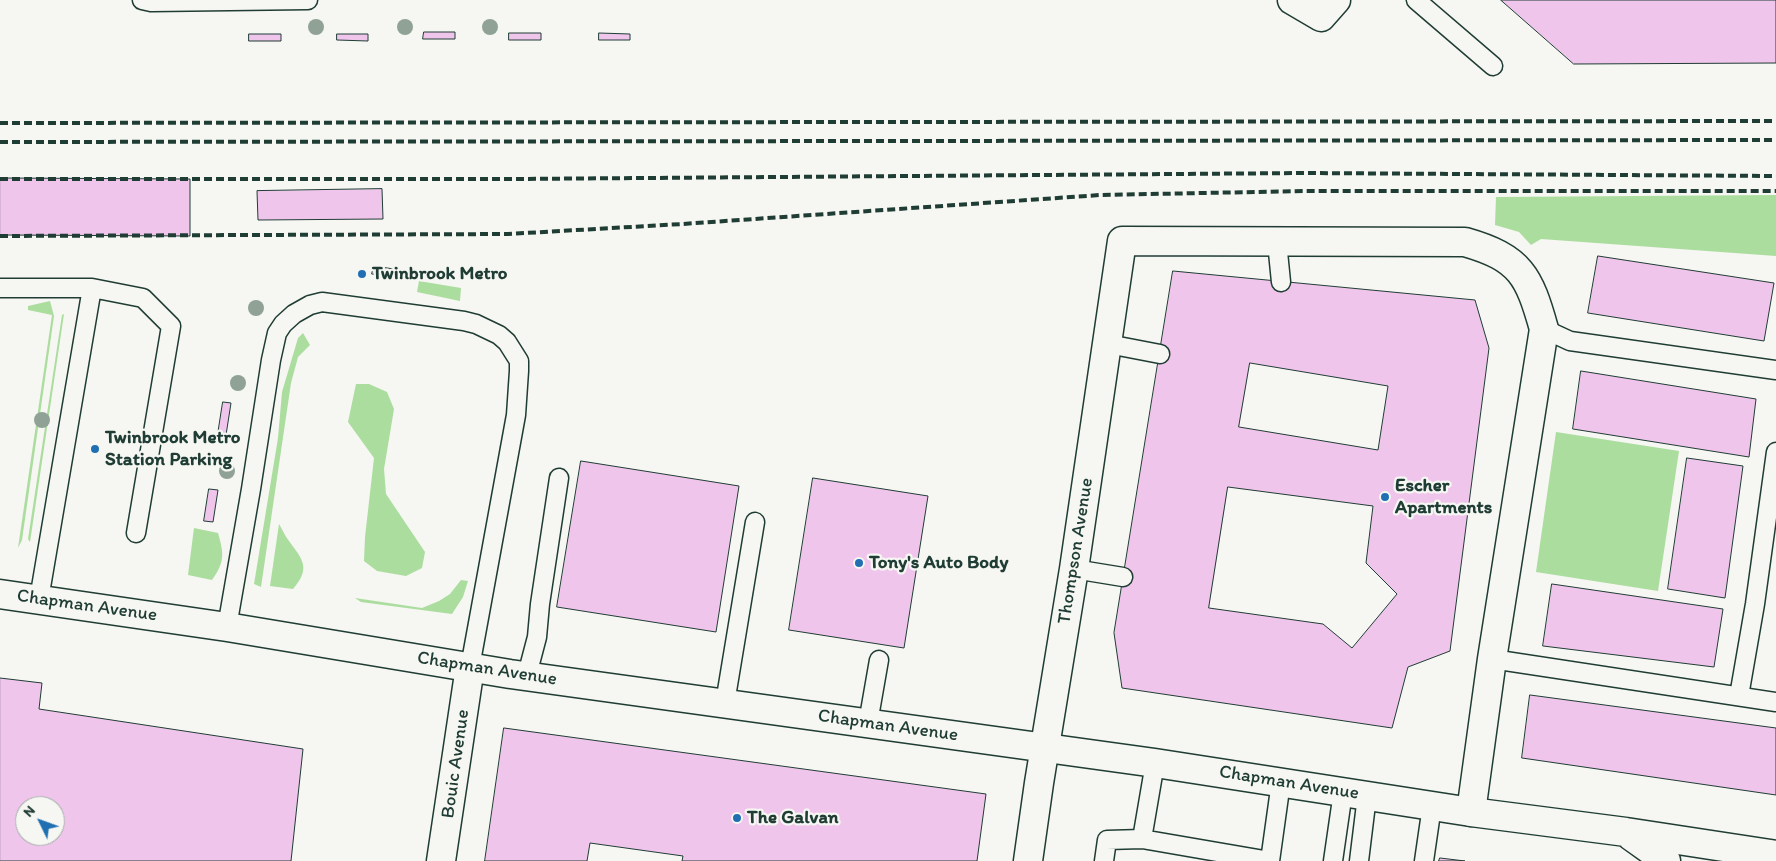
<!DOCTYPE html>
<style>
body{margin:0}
#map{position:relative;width:1776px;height:861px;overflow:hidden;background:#f6f6f2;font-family:Itim,sans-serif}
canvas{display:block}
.north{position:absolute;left:15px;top:796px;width:50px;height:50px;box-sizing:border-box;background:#f6f6f2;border:1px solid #a0aca6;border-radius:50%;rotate:312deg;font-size:14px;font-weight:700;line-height:20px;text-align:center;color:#1f3d34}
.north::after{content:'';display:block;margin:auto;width:18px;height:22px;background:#1f6fb2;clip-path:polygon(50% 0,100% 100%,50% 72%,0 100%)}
</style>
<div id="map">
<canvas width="1776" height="861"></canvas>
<div class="north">N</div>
</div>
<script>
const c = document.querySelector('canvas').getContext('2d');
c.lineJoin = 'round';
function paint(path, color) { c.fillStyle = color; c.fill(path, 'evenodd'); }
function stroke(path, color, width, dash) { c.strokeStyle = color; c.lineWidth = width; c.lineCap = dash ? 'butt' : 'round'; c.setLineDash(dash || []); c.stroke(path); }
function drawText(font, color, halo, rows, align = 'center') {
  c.font = font + ' Itim,sans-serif'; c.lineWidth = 4.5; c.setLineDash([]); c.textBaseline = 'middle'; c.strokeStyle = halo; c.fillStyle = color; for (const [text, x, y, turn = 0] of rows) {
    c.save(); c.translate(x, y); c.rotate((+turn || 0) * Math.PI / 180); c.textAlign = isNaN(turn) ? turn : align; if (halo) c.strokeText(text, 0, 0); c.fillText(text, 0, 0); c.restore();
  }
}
paint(new Path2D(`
 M 1776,195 L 1776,256 L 1541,239 L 1531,245 L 1519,232 L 1495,225 L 1496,197 Z
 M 419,281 L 461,288 L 460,301 L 417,292 Z
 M 50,301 L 54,316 L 22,540 L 18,548 L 52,315 L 28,310 L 28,306 Z
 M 64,314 L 30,542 L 28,539 L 62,315 Z
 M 303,333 L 310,345 L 298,357 L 291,383 L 261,587 L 254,584 L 278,438 L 282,392 L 298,338 Z
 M 356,384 L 369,384 L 387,392 L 394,409 L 384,469 L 386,494 L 425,552 L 422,568 L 406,576 L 377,571 L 364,561 L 365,537 L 374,458 L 348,422 Z
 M 1556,432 L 1679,451 L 1658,591 L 1536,572 Z
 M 279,524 C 282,529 285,536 289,541 C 303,560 311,568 293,589 L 270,586 Z
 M 194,528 L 218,533 C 224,554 225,562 212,580 L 188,575 Z
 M 461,580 L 468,581 L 463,597 L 452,614 L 361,602 L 355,598 L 422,608 L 439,601 L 450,594 Z`), '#abdd9e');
const building = new Path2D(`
 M 1501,0 L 1776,0 L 1776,63 L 1574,64 Z
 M 424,32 L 455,32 L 455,39 L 423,39 Z
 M 509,33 L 541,33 L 541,40 L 509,40 Z
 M 599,33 L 630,34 L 630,40 L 599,40 Z
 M 249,34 L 281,34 L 281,41 L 249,41 Z
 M 337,34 L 368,34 L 368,41 L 337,40 Z
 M 0,178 L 190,179 L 190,236 L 0,235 Z
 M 382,189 L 383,219 L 258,220 L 257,191 Z
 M 1598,256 L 1774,283 L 1764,341 L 1588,313 Z
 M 374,266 L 407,271 L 406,278 L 372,274 Z
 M 1173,271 L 1475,300 L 1489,348 L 1450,651 L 1408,667 L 1392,728 L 1122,688 L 1114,633 ZM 1250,363 L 1388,386 L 1378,450 L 1239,427 ZM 1228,487 L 1373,506 L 1366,563 L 1397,594 L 1352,648 L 1323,624 L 1209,608 Z
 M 1581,371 L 1756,399 L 1749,457 L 1573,429 Z
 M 223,402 L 231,403 L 226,435 L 218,434 Z
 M 1687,458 L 1743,466 L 1725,598 L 1668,589 Z
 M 581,461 L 739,486 L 716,632 L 557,607 Z
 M 813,478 L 928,496 L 904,648 L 789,630 Z
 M 209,489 L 218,490 L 213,522 L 204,521 Z
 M 1552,584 L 1723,609 L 1714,667 L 1543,646 Z
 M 0,678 L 42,683 L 39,709 L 303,749 L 291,861 L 0,861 ZM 25,806 L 55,806 L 55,836 L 25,836 Z
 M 1530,695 L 1776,728 L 1776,795 L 1522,758 Z
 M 504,728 L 986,794 L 977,861 L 682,861 L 683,856 L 590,843 L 587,861 L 485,861 Z
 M 1440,858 L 1465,861 L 1439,861 Z`);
paint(building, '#f0c5ec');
stroke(building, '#1f3d34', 1);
const lane = new Path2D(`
 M 142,0 L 151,2 L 308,0
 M 1416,0 L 1493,66
 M 1277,242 L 1281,282
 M 0,288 L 92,288 L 143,298 L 171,326 L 136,533
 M 1544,329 L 1570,341 L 1776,370
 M 1108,344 L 1160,354
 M 1074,569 L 1123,577
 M 39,599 L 92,288
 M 227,627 L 251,489 L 271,360 L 277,333 L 283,324 L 294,314 L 310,305 L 322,302 L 464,321 L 476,324 L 499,335 L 507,342 L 519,361 L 519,371 L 516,415 L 470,667
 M 1492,659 L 1776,702
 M 527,675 L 537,637 L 540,604 L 559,478
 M 1739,696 L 1755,604 L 1776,452
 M 725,703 L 755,522
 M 868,723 L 879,660
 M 1142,839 L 1270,861 L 1281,782
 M 1104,861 L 1107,840 L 1142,839 L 1155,763
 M 1333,861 L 1343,792
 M 1359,861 L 1367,796
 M 1424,861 L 1432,806`);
const street = new Path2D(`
 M 1292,0 L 1321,17 L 1336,0
 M 441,861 L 470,667
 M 1028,861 L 1039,783 L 1074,569 L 1122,241 L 1465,242 C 1521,258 1529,276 1544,329 L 1492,659 L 1471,812`);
const secondary = new Path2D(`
 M 0,594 L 227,627 L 510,674 L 1155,763 L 1471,812 L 1626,832 L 1776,855
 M 1631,836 L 1666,861`);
stroke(lane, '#1f3d34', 21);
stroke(street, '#1f3d34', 31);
stroke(secondary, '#1f3d34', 31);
stroke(lane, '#f6f6f2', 18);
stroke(street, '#f6f6f2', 28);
stroke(secondary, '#f6f6f2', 28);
stroke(new Path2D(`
 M 0,123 L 1776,121
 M 0,142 L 1776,140
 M 0,179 L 512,179 L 1306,173 L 1776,176
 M 0,236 L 508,234 L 682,224 L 1100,195 L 1306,191 L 1776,191`), '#1f3d34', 4, [8, 4]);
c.fillStyle = '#8fa295';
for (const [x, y] of [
 [316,27],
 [405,27],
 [490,27],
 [256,308],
 [238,383],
 [42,420],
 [227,471]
]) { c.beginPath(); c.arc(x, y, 8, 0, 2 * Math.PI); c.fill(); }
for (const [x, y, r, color] of [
 [362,274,5,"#1f6fb2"],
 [95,449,5,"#1f6fb2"],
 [1385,497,5,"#1f6fb2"],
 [859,563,5,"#1f6fb2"],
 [737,818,5,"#1f6fb2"]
]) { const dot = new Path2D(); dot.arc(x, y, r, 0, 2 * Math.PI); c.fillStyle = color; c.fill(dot); stroke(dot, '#f6f6f2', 2); }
drawText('bold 19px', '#1f3d34', '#f6f6f2', [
 ["Twinbrook Metro",372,274],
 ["Twinbrook Metro",105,438],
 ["Station Parking",105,460],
 ["Escher",1395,486],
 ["Apartments",1395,508],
 ["Tony's Auto Body",869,563],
 ["The Galvan",747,818]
], 'left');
drawText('19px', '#1f3d34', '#f6f6f2', [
 ["Thompson Avenue",1076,551,-81],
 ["Chapman Avenue",87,606,8],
 ["Chapman Avenue",487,669,9],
 ["Chapman Avenue",888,726,8],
 ["Bouic Avenue",456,764,-82],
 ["Chapman Avenue",1289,783,9]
]);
</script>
